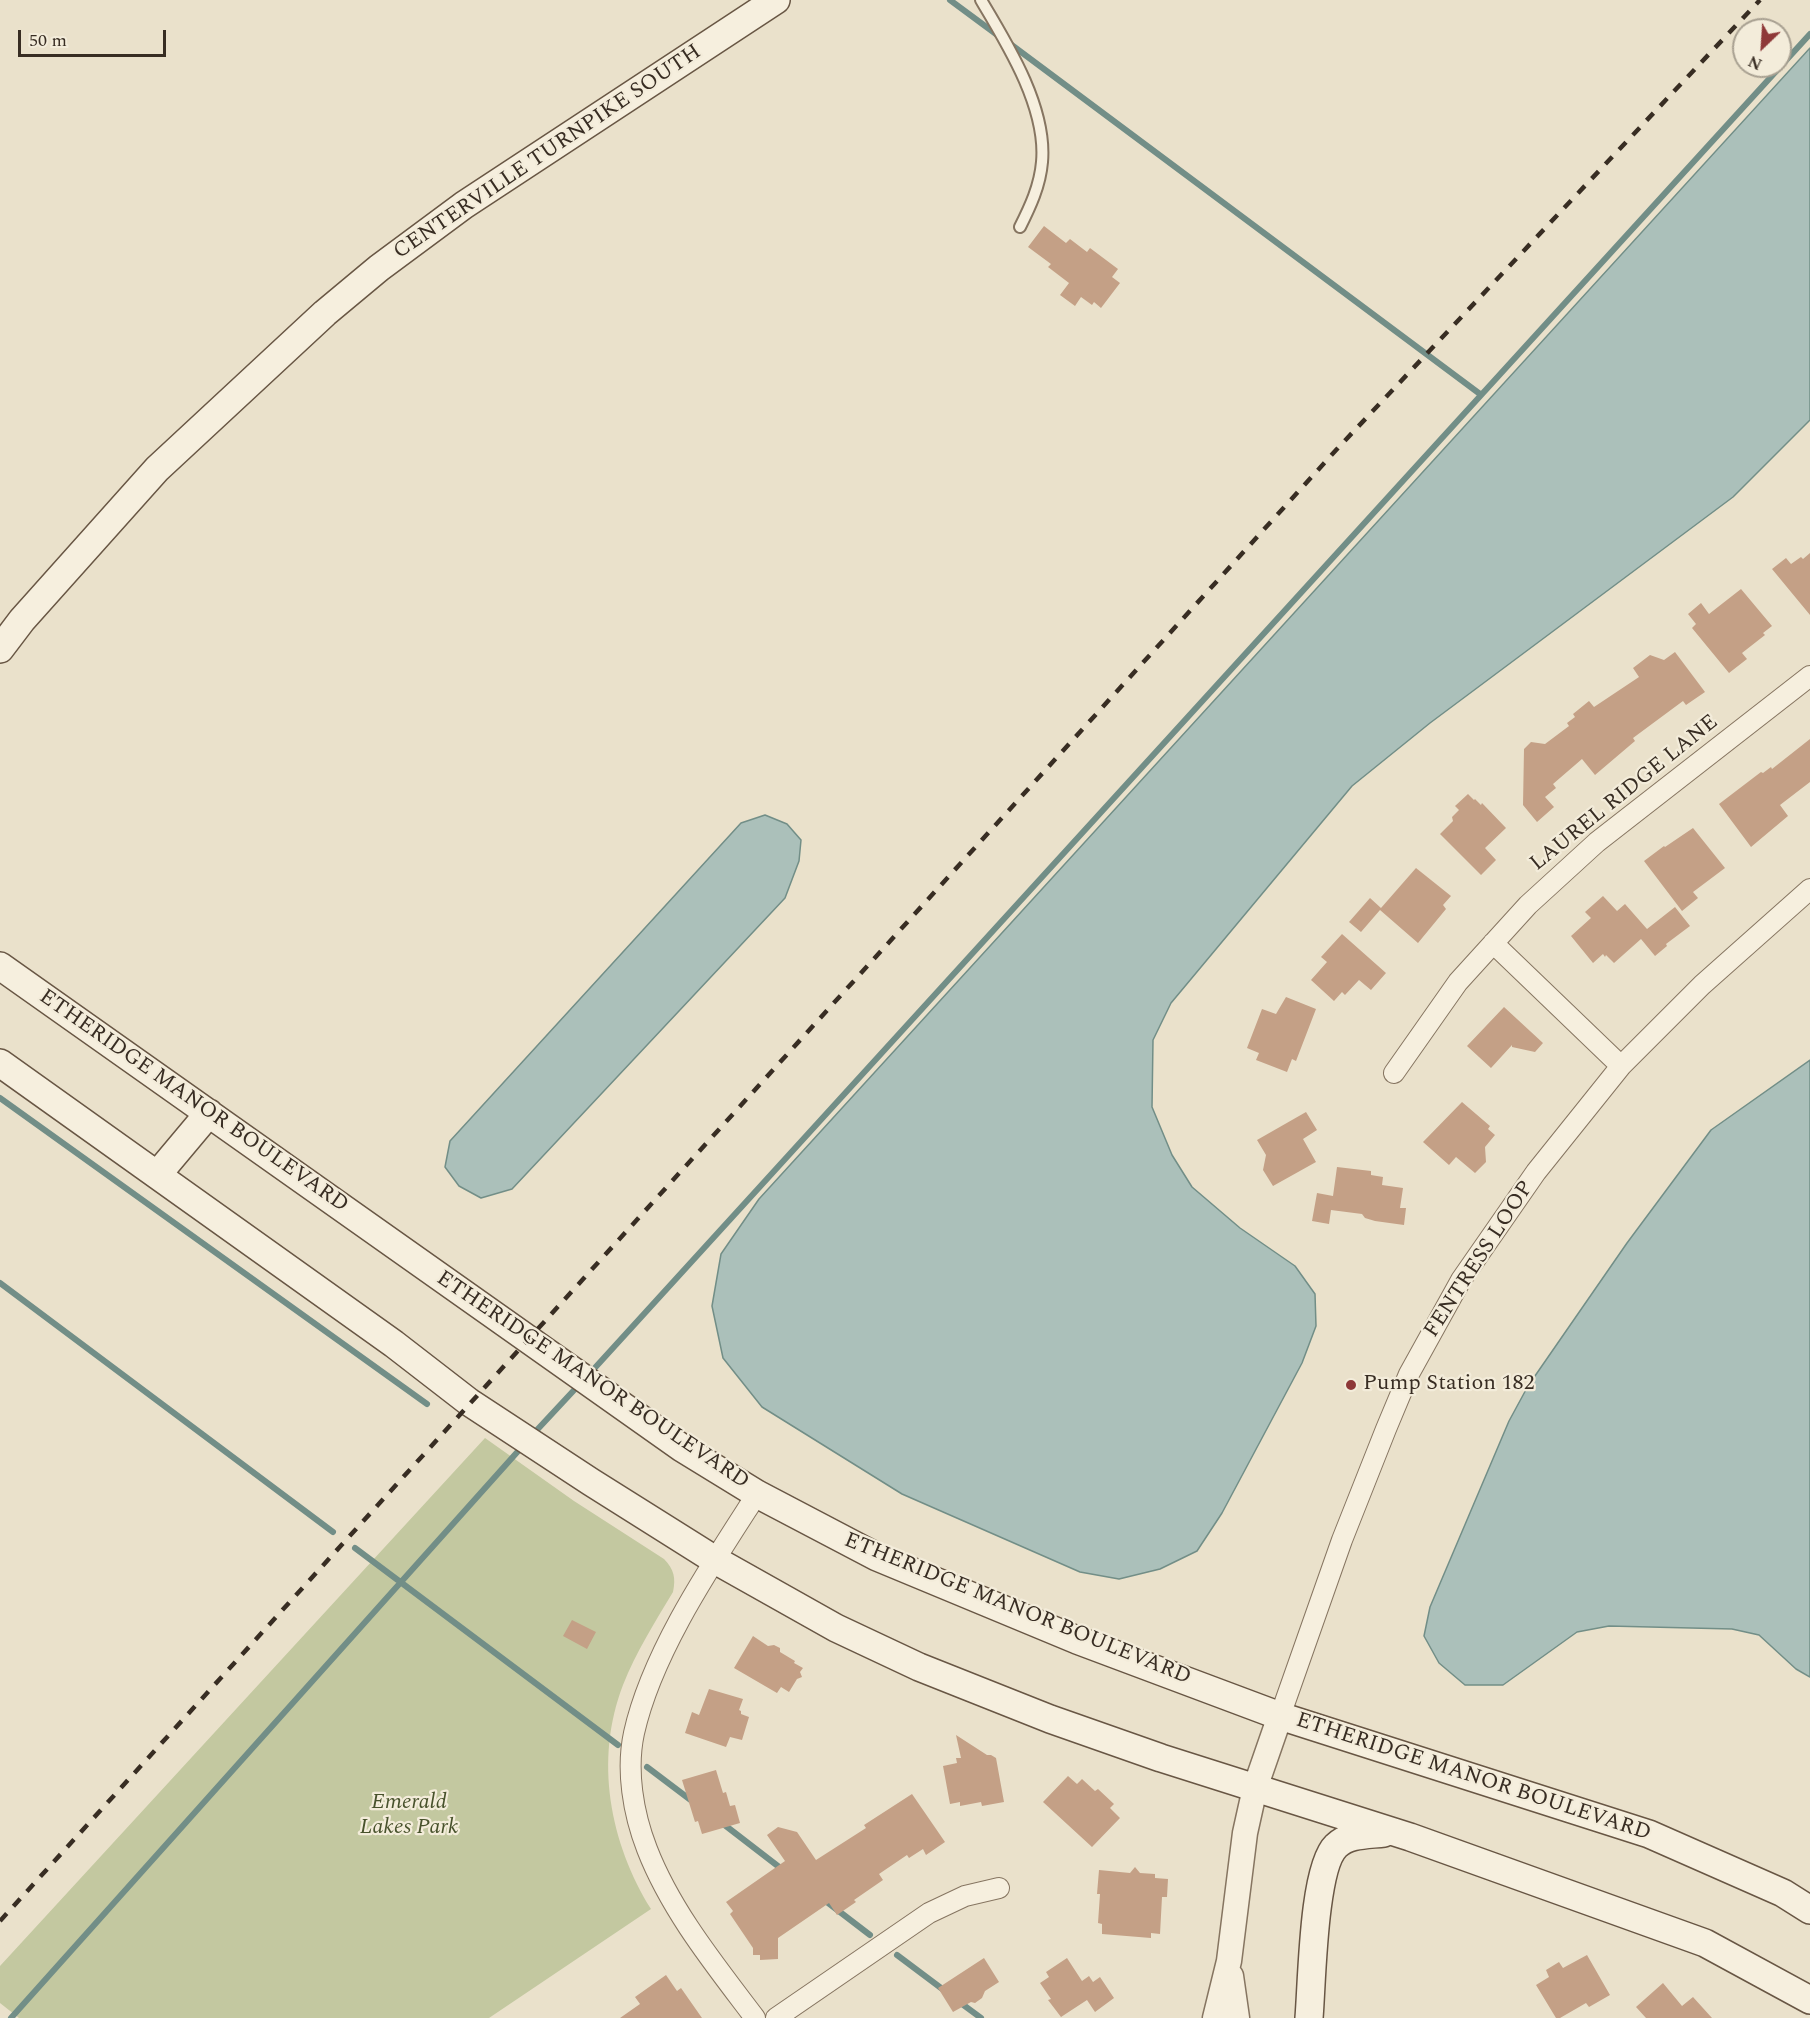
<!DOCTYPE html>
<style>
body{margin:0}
#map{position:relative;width:1810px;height:2018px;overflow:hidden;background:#eae1cb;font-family:Spectral,serif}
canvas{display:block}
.north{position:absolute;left:1732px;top:18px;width:60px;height:60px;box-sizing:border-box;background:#f3ecda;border:2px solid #a8a091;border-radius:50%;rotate:205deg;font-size:16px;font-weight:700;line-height:24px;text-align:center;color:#382d23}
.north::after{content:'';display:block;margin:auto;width:21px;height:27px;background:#8e3838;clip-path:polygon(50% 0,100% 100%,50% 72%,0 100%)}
.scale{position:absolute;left:18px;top:30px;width:148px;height:27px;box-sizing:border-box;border:3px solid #382d23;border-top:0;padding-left:8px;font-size:18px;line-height:21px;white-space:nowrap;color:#382d23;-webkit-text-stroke:4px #f3ecda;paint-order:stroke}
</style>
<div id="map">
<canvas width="1810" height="2018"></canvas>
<div class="north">N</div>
<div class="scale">50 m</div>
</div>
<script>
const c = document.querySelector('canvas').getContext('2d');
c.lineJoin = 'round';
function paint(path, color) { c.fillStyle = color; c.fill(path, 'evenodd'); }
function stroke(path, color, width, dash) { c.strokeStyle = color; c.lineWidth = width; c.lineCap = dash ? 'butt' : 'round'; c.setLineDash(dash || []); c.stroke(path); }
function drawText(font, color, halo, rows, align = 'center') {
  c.font = font + ' Spectral,serif'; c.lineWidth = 4.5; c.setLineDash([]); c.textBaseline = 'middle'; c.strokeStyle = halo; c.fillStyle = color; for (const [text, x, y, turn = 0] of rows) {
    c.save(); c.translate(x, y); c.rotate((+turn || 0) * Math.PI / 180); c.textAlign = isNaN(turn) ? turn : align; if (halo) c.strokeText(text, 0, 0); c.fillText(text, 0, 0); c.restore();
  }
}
paint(new Path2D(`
 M 485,1438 L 574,1501 L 664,1559 C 674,1569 676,1578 673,1592 C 655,1622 636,1652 623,1685 C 594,1760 610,1843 651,1909 L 489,2018 L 19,2018 L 0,2003 L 0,1966 Z`), '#c3c8a0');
const water = new Path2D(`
 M 1810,48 L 1810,420 L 1733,497 L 1430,723 L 1352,786 L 1171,1003 L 1153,1040 L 1152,1107 L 1172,1155 L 1192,1187 L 1240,1228 L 1295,1266 L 1315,1294 L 1316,1326 L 1302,1363 L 1222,1513 L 1197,1551 L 1160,1569 L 1119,1579 L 1080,1572 L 902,1494 L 762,1407 L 723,1358 L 712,1306 L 721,1254 L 759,1199 Z
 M 765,815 L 787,824 L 801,840 L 799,861 L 785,898 L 512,1189 L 481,1198 L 459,1186 L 445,1167 L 450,1141 L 741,823 Z
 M 1810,1060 L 1810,1677 L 1796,1669 L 1759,1635 L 1732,1629 L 1609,1626 L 1577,1632 L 1503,1685 L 1465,1685 L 1439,1663 L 1424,1636 L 1430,1607 L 1509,1421 L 1528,1386 L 1627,1243 L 1711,1130 Z`);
paint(water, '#abc0ba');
stroke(water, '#728e87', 1.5);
stroke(new Path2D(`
 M 950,0 L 1000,37
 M 1009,43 L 1480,394
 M 0,1098 L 427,1404
 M 0,1283 L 333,1532
 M 592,1371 L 1810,34
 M 536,1431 L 576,1388
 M 355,1548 L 618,1745
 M 647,1767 L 692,1801
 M 722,1823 L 783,1870
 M 823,1899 L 870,1935
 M 897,1955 L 945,1991
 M 958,2001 L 981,2018
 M 11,2018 L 520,1449`), '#728e87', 6);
paint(new Path2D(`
 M 1044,226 L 1066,243 L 1070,239 L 1087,252 L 1090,248 L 1118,269 L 1112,277 L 1120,283 L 1101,308 L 1094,302 L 1092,305 L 1081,297 L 1075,306 L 1060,295 L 1069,283 L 1048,267 L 1051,264 L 1028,247 Z
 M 1810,553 L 1810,615 L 1772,569 L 1786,558 L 1791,564 L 1801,557 L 1803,559 Z
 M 1741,589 L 1772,626 L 1763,633 L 1765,635 L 1742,653 L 1747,659 L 1729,673 L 1692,628 L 1696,624 L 1688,614 L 1701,603 L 1709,614 Z
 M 1675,652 L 1705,692 L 1686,705 L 1683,701 L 1633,738 L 1635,741 L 1595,775 L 1582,759 L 1553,784 L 1556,788 L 1545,797 L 1554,807 L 1537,822 L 1523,805 L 1524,749 L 1531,742 L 1545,744 L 1569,726 L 1567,723 L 1575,717 L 1573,714 L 1589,701 L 1594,707 L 1639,677 L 1633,668 L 1650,655 L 1664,660 Z
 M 1810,739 L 1810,782 L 1780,805 L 1788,816 L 1751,847 L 1719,804 L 1761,772 L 1763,773 L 1771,767 L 1772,769 Z
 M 1468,794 L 1474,800 L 1475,799 L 1481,805 L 1482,803 L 1506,828 L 1485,848 L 1496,860 L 1481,875 L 1440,834 L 1453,821 L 1452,817 L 1459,810 L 1455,806 Z
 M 1693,828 L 1725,868 L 1693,892 L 1698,898 L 1682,911 L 1644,861 L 1664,846 L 1665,847 Z
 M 1416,868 L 1451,896 L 1443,905 L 1446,909 L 1418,943 L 1380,910 L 1361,932 L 1349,922 L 1370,898 L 1381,908 Z
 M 1603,896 L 1617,911 L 1625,904 L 1647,929 L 1675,907 L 1690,926 L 1666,944 L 1667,946 L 1655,956 L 1641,939 L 1614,963 L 1606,955 L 1605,957 L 1603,954 L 1593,963 L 1571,936 L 1591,918 L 1585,912 Z
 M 1342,934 L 1386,973 L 1371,990 L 1359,980 L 1345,995 L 1342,992 L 1334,1001 L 1311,980 L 1327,962 L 1321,957 Z
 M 1286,997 L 1316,1009 L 1296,1061 L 1292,1059 L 1287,1072 L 1256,1060 L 1259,1053 L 1247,1048 L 1262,1009 L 1276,1014 Z
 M 1504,1007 L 1543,1043 L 1535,1052 L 1512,1047 L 1512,1045 L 1491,1068 L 1467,1046 Z
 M 1462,1102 L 1490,1126 L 1488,1129 L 1495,1135 L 1485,1147 L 1486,1162 L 1475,1173 L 1456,1157 L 1449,1165 L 1423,1142 Z
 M 1306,1112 L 1317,1130 L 1303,1139 L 1316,1162 L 1273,1186 L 1263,1170 L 1266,1155 L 1257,1140 Z
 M 1337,1167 L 1371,1171 L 1371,1175 L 1383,1177 L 1382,1185 L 1403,1188 L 1400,1208 L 1406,1208 L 1404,1225 L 1375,1221 L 1365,1218 L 1362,1214 L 1331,1210 L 1329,1224 L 1312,1221 L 1317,1193 L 1333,1196 Z
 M 572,1620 L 596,1632 L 587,1649 L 563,1636 Z
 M 753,1636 L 768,1646 L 774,1645 L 780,1648 L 780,1652 L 795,1661 L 794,1663 L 803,1668 L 800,1672 L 802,1677 L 797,1679 L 789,1692 L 781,1687 L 777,1693 L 734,1668 Z
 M 709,1689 L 743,1699 L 739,1710 L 741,1711 L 741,1714 L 749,1717 L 742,1740 L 730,1737 L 726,1747 L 685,1733 L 692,1712 L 699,1715 Z
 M 956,1735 L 987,1755 L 991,1755 L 996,1758 L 1004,1802 L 982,1806 L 981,1802 L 960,1806 L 960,1802 L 950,1804 L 943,1766 L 957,1763 L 956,1758 L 961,1758 Z
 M 716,1770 L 723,1793 L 726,1792 L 730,1806 L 735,1805 L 740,1823 L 702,1834 L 698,1821 L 695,1822 L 682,1780 Z
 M 1068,1776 L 1077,1784 L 1082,1779 L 1095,1791 L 1098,1789 L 1114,1804 L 1110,1808 L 1120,1818 L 1092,1847 L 1043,1802 Z
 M 912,1794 L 945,1842 L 926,1855 L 923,1849 L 909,1858 L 907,1855 L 879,1874 L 883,1880 L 854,1900 L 856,1902 L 837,1915 L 829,1903 L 778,1938 L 778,1959 L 760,1960 L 760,1955 L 753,1955 L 753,1948 L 730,1914 L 733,1911 L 726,1902 L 785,1861 L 767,1835 L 778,1827 L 797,1832 L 816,1860 L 866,1828 L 864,1825 Z
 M 1135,1867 L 1140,1873 L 1155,1874 L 1155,1878 L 1168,1879 L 1167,1897 L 1162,1897 L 1160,1934 L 1151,1933 L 1151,1938 L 1102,1934 L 1102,1924 L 1098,1923 L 1100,1894 L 1097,1894 L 1099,1870 L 1130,1873 Z
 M 1587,1955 L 1610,1995 L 1589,2007 L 1586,2003 L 1560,2018 L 1556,2018 L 1536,1985 L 1549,1977 L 1546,1970 L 1559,1962 L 1563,1968 Z
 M 984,1958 L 999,1982 L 985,1991 L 982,1998 L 975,2003 L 971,2002 L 953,2012 L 938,1988 Z
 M 1067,1958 L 1082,1981 L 1089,1976 L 1093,1982 L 1100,1977 L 1114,1998 L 1095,2012 L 1087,2000 L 1061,2017 L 1048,2000 L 1051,1999 L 1040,1983 L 1049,1977 L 1046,1972 Z
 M 666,1975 L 677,1991 L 681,1988 L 702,2018 L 620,2018 L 640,2004 L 635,1997 Z
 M 1663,1983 L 1682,2006 L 1693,1997 L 1712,2018 L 1646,2018 L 1636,2007 Z`), '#c4a086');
const service = new Path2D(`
 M 981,0 C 1008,45 1047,108 1042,162 C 1040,186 1030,207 1020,227`);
const minor = new Path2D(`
 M 1493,943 L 1621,1066
 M 1394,1073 L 1458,982 L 1528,905 L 1597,842 L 1810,676
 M 1280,1716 L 1342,1540 L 1386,1429 L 1409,1374 L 1461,1280 L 1536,1172 L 1621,1066 L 1702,985 L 1810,889
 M 755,2018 C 715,1965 671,1911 647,1849 C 633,1813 626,1770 634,1733 C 652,1652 712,1564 757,1494
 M 776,2018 L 929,1913 L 965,1896 L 999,1888`);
const tertiary = new Path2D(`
 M 1231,1976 L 1237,2018
 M 1215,2018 L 1229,1961 L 1245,1833 L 1255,1788 L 1280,1716`);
const secondary = new Path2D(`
 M 0,649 L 22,620 L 157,469 L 325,313 L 379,268 L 464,205 L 776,0
 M 0,966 L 682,1448 L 757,1494 L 877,1557 L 1077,1640 L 1280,1716 L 1649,1834 L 1783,1893 L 1810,1910
 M 0,1063 L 394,1344 L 469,1402 L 591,1482 L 715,1560 L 836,1628 L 919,1667 L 1050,1719 L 1161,1758 L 1410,1837 L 1705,1943 L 1810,2000
 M 157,1175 L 209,1113
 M 1309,2018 C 1312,1983 1313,1868 1336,1846 C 1348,1834 1367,1835 1384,1833`);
stroke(service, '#867561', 14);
stroke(minor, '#867561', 22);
stroke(tertiary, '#867561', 27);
stroke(secondary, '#685644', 30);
stroke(service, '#f6efde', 10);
stroke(minor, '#f6efde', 20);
stroke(tertiary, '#f6efde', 24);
stroke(secondary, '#f6efde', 27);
stroke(new Path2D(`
 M 0,1921 L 1337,449 L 1760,0`), '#382d23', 4.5, [10, 10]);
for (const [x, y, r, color] of [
 [1351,1385,6,"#8e3838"]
]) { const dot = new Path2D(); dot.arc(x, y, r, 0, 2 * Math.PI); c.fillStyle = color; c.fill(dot); stroke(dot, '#f3ecda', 2); }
drawText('22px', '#382d23', '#f3ecda', [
 ["CENTERVILLE TURNPIKE SOUTH",548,153,-34],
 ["LAUREL RIDGE LANE",1625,794,-39],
 ["ETHERIDGE MANOR BOULEVARD",193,1102,35],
 ["FENTRESS LOOP",1480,1260,-57],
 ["ETHERIDGE MANOR BOULEVARD",592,1381,34],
 ["ETHERIDGE MANOR BOULEVARD",1017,1610,22],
 ["ETHERIDGE MANOR BOULEVARD",1473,1778,18]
]);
drawText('22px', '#382d23', '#f3ecda', [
 ["Pump Station 182",1363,1385]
], 'left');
drawText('italic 22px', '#48522c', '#f3ecda', [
 ["Emerald",409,1804],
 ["Lakes Park",409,1829]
]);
</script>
